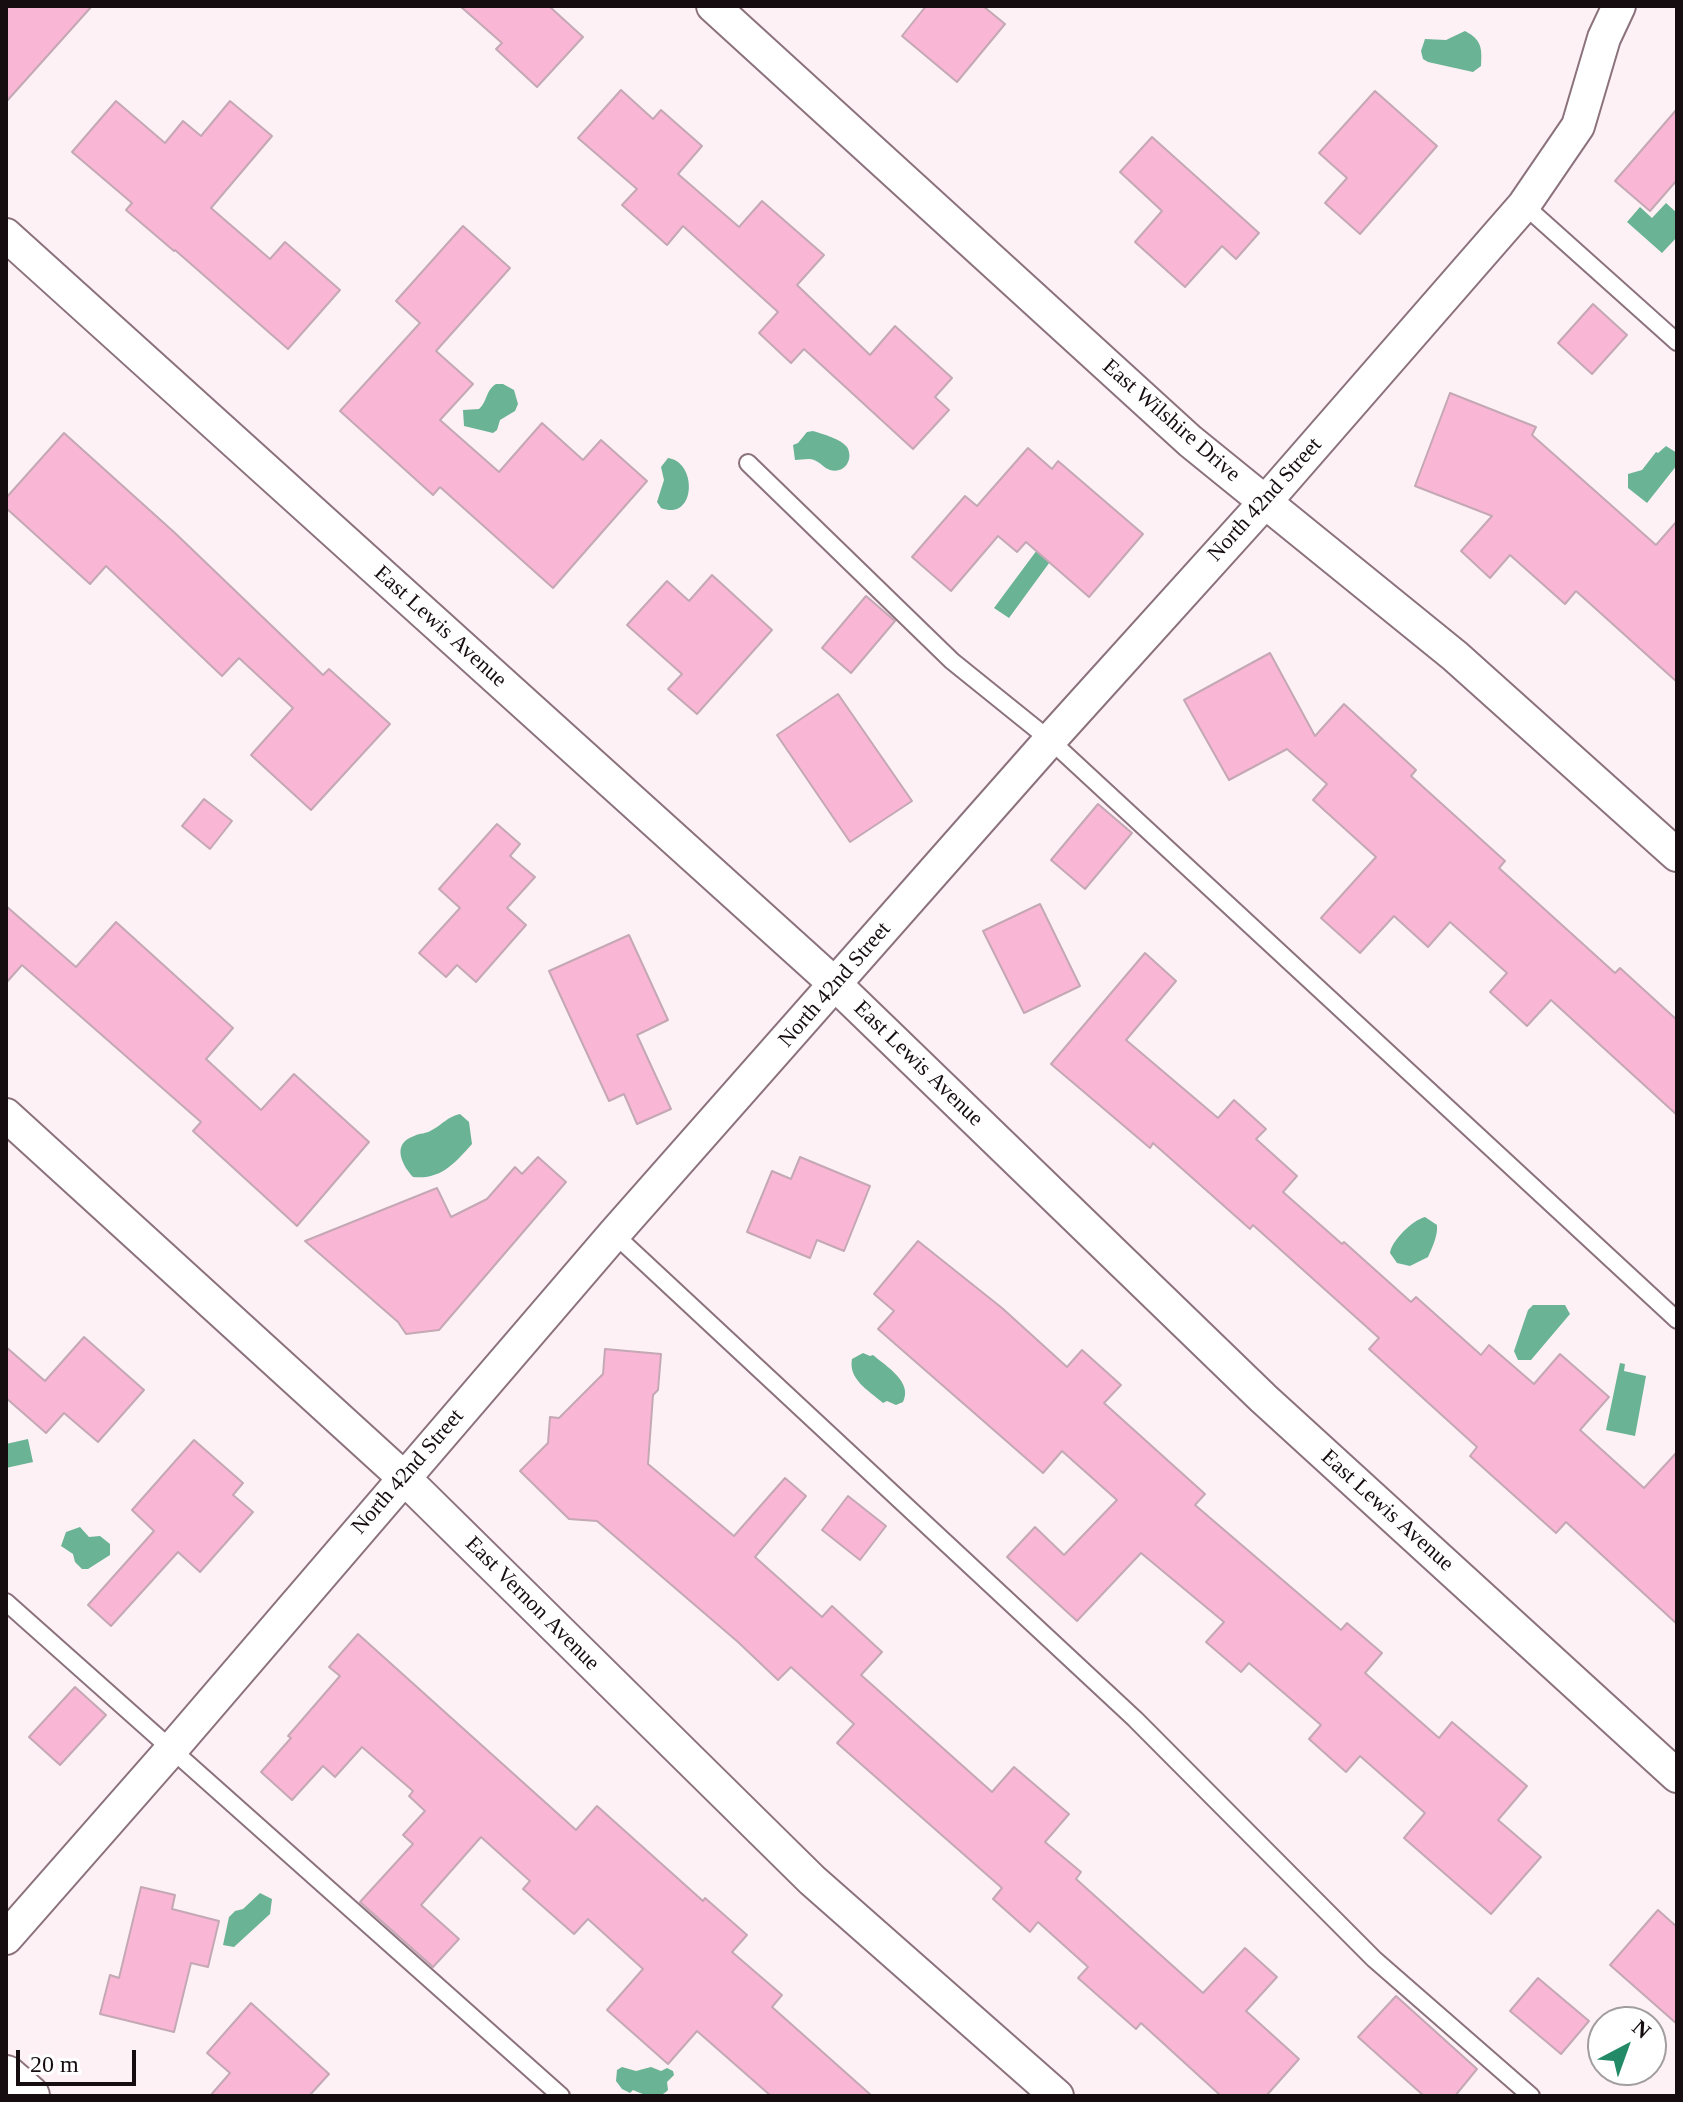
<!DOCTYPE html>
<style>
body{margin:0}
#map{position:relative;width:1683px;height:2102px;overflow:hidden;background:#fdf1f6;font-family:"Times New Roman",serif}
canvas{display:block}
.frame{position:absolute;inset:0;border:8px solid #160d11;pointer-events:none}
.north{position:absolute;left:1587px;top:2006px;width:80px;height:80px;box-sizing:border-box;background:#fff;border:2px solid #a29ea0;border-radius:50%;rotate:41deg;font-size:22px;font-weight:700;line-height:32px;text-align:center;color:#160d11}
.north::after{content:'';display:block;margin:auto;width:28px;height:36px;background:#228a66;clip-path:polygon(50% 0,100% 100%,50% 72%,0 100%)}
.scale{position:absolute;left:16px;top:2050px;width:120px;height:36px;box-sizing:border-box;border:4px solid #160d11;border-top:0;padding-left:10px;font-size:24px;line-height:28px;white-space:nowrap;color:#160d11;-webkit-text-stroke:6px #fff;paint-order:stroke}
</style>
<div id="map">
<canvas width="1683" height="2102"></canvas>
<div class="frame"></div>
<div class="north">N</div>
<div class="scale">20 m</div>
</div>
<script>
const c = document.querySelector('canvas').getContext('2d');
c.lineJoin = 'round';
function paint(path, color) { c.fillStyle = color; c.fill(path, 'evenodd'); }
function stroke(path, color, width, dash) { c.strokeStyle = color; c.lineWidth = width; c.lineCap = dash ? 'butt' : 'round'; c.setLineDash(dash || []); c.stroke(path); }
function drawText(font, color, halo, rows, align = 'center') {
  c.font = font + ' "Times New Roman",serif'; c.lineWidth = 6; c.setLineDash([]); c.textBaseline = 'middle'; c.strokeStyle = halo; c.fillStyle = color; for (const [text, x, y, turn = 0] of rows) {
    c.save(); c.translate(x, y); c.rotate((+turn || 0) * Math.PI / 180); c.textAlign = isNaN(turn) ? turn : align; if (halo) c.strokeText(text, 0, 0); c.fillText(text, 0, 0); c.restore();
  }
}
paint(new Path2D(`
 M 1465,31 C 1482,40 1482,48 1481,66 L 1473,72 L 1428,62 L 1423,59 L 1421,51 L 1425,39 L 1446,40 Z
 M 1666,203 L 1677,213 L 1677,237 L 1662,253 L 1627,222 L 1640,207 L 1652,218 Z
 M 496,384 L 503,384 L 514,390 L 518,404 L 515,411 L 500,420 L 497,430 L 493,433 L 464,426 L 463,410 L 479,409 C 488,401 485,391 496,384 Z
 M 813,431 C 823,434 841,439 847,447 C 854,459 845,474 830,470 C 824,468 820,462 814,460 C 809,458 801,460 795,460 L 793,445 L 798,443 L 807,432 Z
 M 1666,446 L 1677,453 L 1677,465 L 1647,503 L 1628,488 L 1628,474 L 1642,470 L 1656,452 L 1658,453 Z
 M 668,458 C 698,462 696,522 661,508 L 657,502 L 664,480 L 661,467 Z
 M 1057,523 L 1071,533 L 1009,618 L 994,608 Z
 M 460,1114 L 469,1122 L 472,1144 C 455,1163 441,1180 413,1177 C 402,1165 391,1144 414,1136 C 420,1133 426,1134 432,1130 C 443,1124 447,1117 460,1114 Z
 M 1425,1217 L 1437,1225 C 1438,1236 1432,1248 1428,1257 L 1410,1266 L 1397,1263 L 1390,1253 C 1392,1240 1413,1220 1425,1217 Z
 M 1533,1305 L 1565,1305 L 1570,1314 L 1531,1360 L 1518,1360 L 1514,1351 L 1528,1310 Z
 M 863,1353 L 870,1356 L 873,1355 C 887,1367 913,1382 903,1402 L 896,1405 L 887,1401 L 883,1403 C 868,1390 848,1379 852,1359 Z
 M 1620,1363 L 1625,1364 L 1624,1371 L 1646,1376 L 1635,1436 L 1606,1430 Z
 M 28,1439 L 33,1462 L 6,1468 L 6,1444 Z
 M 80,1527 L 89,1537 L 100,1536 L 110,1544 L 110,1555 L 88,1569 L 82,1569 L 75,1562 L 73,1554 L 61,1546 L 66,1532 Z
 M 260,1893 L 272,1899 L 270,1914 L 234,1947 L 223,1945 L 229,1917 L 235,1911 L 243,1909 Z
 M 622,2067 L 636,2071 L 651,2067 L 661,2071 L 667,2068 L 673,2071 L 674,2075 L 667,2082 L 668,2090 C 659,2100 643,2095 633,2090 L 630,2093 L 622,2089 L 616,2081 L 617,2070 Z`), '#6ab394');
const building = new Path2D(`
 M 6,6 L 92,6 L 6,102 Z
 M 460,6 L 549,6 L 583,37 L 537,87 L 496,49 L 502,43 Z
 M 926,6 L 983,6 L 1005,24 L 957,82 L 902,36 Z
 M 621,90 L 653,119 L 661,110 L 702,146 L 678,174 L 739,227 L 762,201 L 824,255 L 797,285 L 870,355 L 895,326 L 952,378 L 935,397 L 949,410 L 913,449 L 804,349 L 791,363 L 759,333 L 778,312 L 683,226 L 667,245 L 622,205 L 637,189 L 578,138 Z
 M 1375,91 L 1437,146 L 1360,234 L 1325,203 L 1347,178 L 1319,153 Z
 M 116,101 L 165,143 L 183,121 L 201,136 L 230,101 L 272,136 L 211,208 L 270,259 L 285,242 L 340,290 L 288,349 L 175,250 L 174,251 L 126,210 L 132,203 L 72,152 Z
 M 1677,109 L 1677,180 L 1650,211 L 1615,181 Z
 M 1152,137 L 1259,233 L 1236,259 L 1222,246 L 1185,287 L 1135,242 L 1162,211 L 1120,172 Z
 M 463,226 L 510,268 L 436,351 L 473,384 L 440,420 L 499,472 L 542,423 L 583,460 L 601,440 L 647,481 L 553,588 L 440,487 L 433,495 L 340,411 L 420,323 L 396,301 Z
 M 1593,304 L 1627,335 L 1592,374 L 1558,343 Z
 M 1450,393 L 1536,427 L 1532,435 L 1656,545 L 1677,521 L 1677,682 L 1576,591 L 1565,604 L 1510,555 L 1490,578 L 1461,551 L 1492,516 L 1415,486 Z
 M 64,433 L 175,533 L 323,675 L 329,669 L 390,724 L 311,810 L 251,755 L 293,708 L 239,658 L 222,676 L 106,566 L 90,584 L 6,508 L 6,498 Z
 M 1028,448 L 1052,469 L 1058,461 L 1143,534 L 1089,597 L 1026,542 L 1017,552 L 998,536 L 951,591 L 912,557 L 965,496 L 977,506 Z
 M 712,575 L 772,630 L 697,714 L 668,689 L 682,674 L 627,625 L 667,581 L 689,601 Z
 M 866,596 L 895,621 L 851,673 L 822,648 Z
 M 1270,653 L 1315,736 L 1344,704 L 1416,770 L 1411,776 L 1505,861 L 1499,868 L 1615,973 L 1620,968 L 1677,1020 L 1677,1115 L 1551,1000 L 1527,1026 L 1490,992 L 1507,973 L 1450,922 L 1428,947 L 1394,916 L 1360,953 L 1321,918 L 1376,857 L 1313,800 L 1327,784 L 1287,749 L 1229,780 L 1184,700 Z
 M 838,694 L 912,801 L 850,842 L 777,735 Z
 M 204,799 L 232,821 L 210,849 L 182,826 Z
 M 1098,804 L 1132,833 L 1085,889 L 1051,860 Z
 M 497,824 L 520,844 L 510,856 L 535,877 L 507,908 L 526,925 L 476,982 L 457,965 L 446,977 L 419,953 L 460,908 L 439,889 Z
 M 1040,904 L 1080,986 L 1024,1013 L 983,931 Z
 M 6,906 L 76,967 L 116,922 L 233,1028 L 206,1059 L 261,1110 L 294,1074 L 369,1142 L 297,1226 L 193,1131 L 201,1122 L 22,965 L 6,983 Z
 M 629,935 L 668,1020 L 637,1035 L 671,1109 L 637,1124 L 624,1094 L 609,1101 L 549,971 Z
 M 1145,953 L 1176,981 L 1126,1040 L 1218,1118 L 1234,1100 L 1266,1129 L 1256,1139 L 1297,1176 L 1283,1192 L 1342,1244 L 1344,1242 L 1411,1302 L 1416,1297 L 1481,1355 L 1489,1345 L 1534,1384 L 1560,1354 L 1609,1397 L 1580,1430 L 1644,1488 L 1677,1452 L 1677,1624 L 1566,1522 L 1556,1533 L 1470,1456 L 1477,1447 L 1369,1349 L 1379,1338 L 1253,1225 L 1250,1229 L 1153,1143 L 1150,1148 L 1051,1064 Z
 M 538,1157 L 566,1182 L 439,1330 L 406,1334 L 398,1322 L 305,1241 L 437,1188 L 451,1217 L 487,1199 L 515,1167 L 522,1174 Z
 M 800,1157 L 870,1186 L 844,1251 L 817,1240 L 810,1258 L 747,1232 L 772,1171 L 791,1179 Z
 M 918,1241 L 1002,1308 L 1067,1367 L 1082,1350 L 1121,1385 L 1104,1403 L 1205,1494 L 1195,1505 L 1341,1630 L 1347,1623 L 1382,1653 L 1365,1673 L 1439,1738 L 1452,1722 L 1527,1786 L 1498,1820 L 1541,1857 L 1491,1914 L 1404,1838 L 1425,1813 L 1360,1756 L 1346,1772 L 1309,1739 L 1321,1725 L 1249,1663 L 1241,1672 L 1206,1642 L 1224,1622 L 1141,1553 L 1077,1621 L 1007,1557 L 1035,1527 L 1064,1555 L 1117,1500 L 1062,1451 L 1043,1473 L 878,1329 L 894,1311 L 874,1294 Z
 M 84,1337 L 144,1390 L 98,1442 L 64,1413 L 46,1433 L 6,1398 L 6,1347 L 45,1381 Z
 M 605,1349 L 661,1354 L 658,1390 L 653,1395 L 648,1464 L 734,1536 L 785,1478 L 806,1496 L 755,1557 L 822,1617 L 832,1606 L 882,1652 L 861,1675 L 992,1792 L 1014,1767 L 1069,1814 L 1045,1842 L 1081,1872 L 1076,1879 L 1203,1993 L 1245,1948 L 1277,1977 L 1246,2011 L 1299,2059 L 1266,2096 L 1221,2096 L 1141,2023 L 1136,2029 L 1078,1978 L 1088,1967 L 1038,1922 L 1030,1932 L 993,1899 L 1002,1888 L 837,1743 L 854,1724 L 791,1667 L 778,1680 L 738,1642 L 597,1521 L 569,1519 L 520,1471 L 548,1443 L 550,1417 L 559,1418 L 603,1374 Z
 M 194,1440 L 243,1483 L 233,1495 L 253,1512 L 200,1572 L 178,1552 L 111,1626 L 88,1605 L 154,1531 L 132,1510 Z
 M 848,1496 L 886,1526 L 860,1560 L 822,1530 Z
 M 358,1634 L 576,1830 L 597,1806 L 703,1901 L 705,1898 L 747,1935 L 732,1952 L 782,1995 L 772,2007 L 872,2096 L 771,2096 L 697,2031 L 668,2064 L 607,2010 L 643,1969 L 588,1919 L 574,1934 L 523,1889 L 530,1881 L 481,1837 L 421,1905 L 459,1939 L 433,1967 L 360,1902 L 413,1844 L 403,1835 L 425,1811 L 409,1796 L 413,1791 L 362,1747 L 335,1777 L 323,1766 L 292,1800 L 261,1772 L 291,1738 L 288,1736 L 340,1676 L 329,1667 Z
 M 75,1687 L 106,1715 L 60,1765 L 29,1737 Z
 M 141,1887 L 175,1895 L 172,1909 L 219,1921 L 208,1967 L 191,1963 L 174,2032 L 100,2014 L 110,1975 L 119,1978 Z
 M 1658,1910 L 1677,1927 L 1677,2024 L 1610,1965 Z
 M 1538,1978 L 1589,2021 L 1561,2054 L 1510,2011 Z
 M 1396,1996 L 1477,2069 L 1455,2096 L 1424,2096 L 1358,2037 Z
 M 251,2003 L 329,2074 L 309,2096 L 210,2096 L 230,2073 L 207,2053 Z`);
paint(building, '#f9b6d5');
stroke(building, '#c4a8b4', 2);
const service = new Path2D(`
 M 1524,205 L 1677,342
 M 748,463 L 952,661 L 1050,740 L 1677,1320
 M 614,1234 L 1135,1719 L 1374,1959 L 1531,2096
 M 6,1602 L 561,2096`);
const minor = new Path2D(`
 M 713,6 L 1190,441 L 1455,656 L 1677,855
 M 6,235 L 836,985 L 1263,1398 L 1677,1776
 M 6,1115 L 403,1477 L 812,1880 L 1057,2096
 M 6,1938 L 171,1750 L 614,1234 L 1050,740 L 1266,501 L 1524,205 L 1578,126 L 1604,38 L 1619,6`);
const tertiary = new Path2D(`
 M 6,2076 L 29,2096`);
stroke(service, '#8b727d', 20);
stroke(minor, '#8b727d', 36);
stroke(tertiary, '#8b727d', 44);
stroke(service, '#fff', 16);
stroke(minor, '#fff', 32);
stroke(tertiary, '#fff', 40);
drawText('22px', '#160d11', '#fff', [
 ["East Wilshire Drive",1171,421,41],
 ["North 42nd Street",1265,500,-48],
 ["East Lewis Avenue",440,627,42],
 ["North 42nd Street",835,985,-49],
 ["East Lewis Avenue",918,1064,44],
 ["North 42nd Street",408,1472,-49],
 ["East Lewis Avenue",1387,1511,42],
 ["East Vernon Avenue",532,1604,45]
]);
</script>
